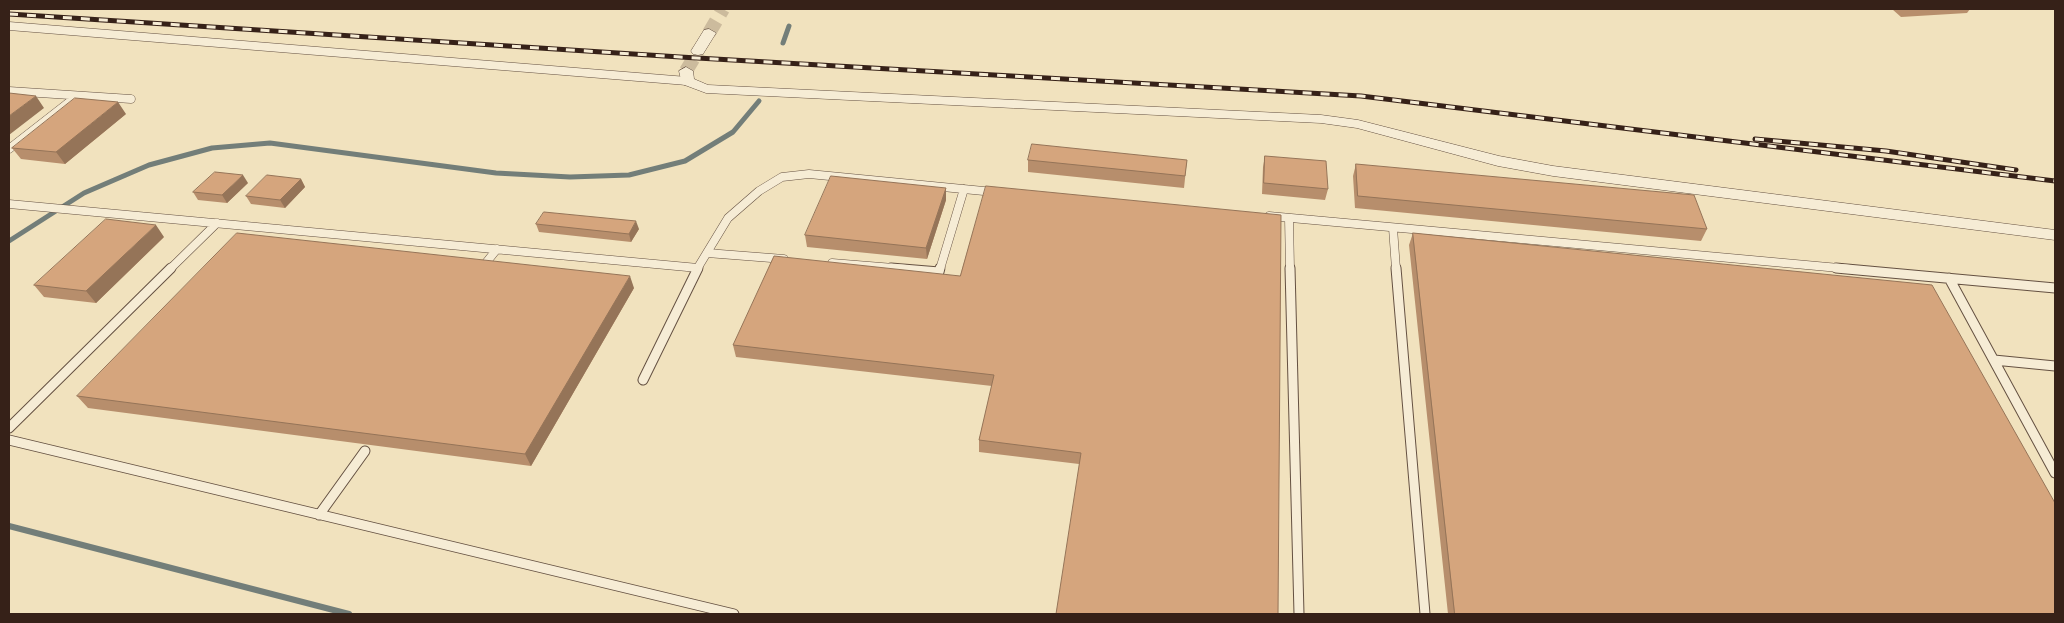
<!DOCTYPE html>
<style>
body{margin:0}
#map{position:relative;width:2064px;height:623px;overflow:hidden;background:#f1e2be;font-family:Cardo,serif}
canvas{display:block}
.frame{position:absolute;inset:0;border:10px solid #362118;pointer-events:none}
</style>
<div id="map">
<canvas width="2064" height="623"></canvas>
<div class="frame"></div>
</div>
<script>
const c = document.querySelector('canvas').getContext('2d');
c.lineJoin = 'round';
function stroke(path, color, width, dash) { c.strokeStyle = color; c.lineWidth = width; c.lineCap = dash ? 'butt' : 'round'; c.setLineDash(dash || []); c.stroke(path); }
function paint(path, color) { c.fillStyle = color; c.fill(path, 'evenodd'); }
stroke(new Path2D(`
 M 783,43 L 789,26
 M 9,241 L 84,193 L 149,165 L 212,148 L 270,143 L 496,173 L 570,177 L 629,175 L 685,161 L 733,132 L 759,101`), '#737e79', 5);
stroke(new Path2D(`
 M 9,526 L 349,614`), '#737e79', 6);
stroke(new Path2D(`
 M 709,33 L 723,9
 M 686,71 L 698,51`), '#ccbb9d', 14, [14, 8]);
const laneFar1 = new Path2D(`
 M 9,26 L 687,81
 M 9,91 L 131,99
 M 9,149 L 77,96
 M 9,204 L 698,268
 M 1269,216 L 1850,269
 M 1289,218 L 1290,269
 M 1393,228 L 1396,269
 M 707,253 L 784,259
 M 832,263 L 906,269
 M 485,264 L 497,249
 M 170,269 L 217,223
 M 697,269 L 728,218 L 759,191 L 782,177 L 809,174 L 994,192
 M 940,269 L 964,189`);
const lane = new Path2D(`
 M 891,268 L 939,272 L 940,268
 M 1290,268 L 1299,614
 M 1396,268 L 1425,614
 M 1836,268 L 2055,288
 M 1949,278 L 2055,473
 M 1994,360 L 2055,366
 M 643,380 L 698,268
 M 9,428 L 171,268
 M 9,440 L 734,614
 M 319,515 L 365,451`);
const street = new Path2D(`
 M 709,29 L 716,33 L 703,54 L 698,55 L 693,54 L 691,51 L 704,30 Z
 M 686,67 L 693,71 L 694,79 L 708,85 L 1321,115 L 1358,120 L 1499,156 L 1553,166 L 2055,230 L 2055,240 L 1553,176 L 1498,166 L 1357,128 L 1321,123 L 706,93 L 682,84 L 679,71 Z`);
stroke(laneFar1, '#655142', 9);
stroke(lane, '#655142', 11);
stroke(street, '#655142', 1);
stroke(laneFar1, '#f6ecd5', 8);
stroke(lane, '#f6ecd5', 9);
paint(street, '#f6ecd5');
const rail = new Path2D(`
 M 9,14 L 680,57 L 1361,96 L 2055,181
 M 1755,139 L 1886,151 L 2016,170`);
stroke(rail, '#362118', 5);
stroke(rail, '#f6ecd5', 3, [9]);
paint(new Path2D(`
 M 1892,9 L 1970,9 L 1967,13 L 1901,17 Z
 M 126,114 L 65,164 L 21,159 L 12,148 Z
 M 1265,156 L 1328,189 L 1325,200 L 1262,194 L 1263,167 Z
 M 1028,160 L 1187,160 L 1184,188 L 1028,172 Z
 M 1356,164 L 1707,229 L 1701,241 L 1355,208 L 1353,176 Z
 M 301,179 L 305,187 L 285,208 L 251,204 L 246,196 Z
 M 248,183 L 227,203 L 198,200 L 193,192 Z
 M 946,188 L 946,200 L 927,259 L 807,247 L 805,235 Z
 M 1281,215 L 1079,464 L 979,452 L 979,440 L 992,386 L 736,357 L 733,345 L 960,276 Z
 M 536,224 L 639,229 L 631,242 L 539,232 Z
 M 1413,233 L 2055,614 L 1448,614 L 1409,245 Z
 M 164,237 L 96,303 L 44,297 L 34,285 Z
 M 634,288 L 531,466 L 88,408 L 77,396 Z`), '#b78e6c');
paint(new Path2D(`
 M 36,96 L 44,108 L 9,135 L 9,116 Z
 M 118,102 L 126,114 L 65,164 L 56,152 Z
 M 243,175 L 248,183 L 227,203 L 222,195 Z
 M 301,179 L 305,187 L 285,208 L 280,200 Z
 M 946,188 L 946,200 L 927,259 L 926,248 Z
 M 636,221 L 639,229 L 631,242 L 629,234 Z
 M 156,225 L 164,237 L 96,303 L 86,291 Z
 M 630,276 L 634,288 L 531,466 L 525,454 Z`), '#957458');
const building = new Path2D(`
 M 9,93 L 36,96 L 9,116 Z
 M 75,98 L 118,102 L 56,152 L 12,148 Z
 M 1032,144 L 1187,160 L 1185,176 L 1028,160 Z
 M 1265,156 L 1326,161 L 1328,189 L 1264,183 Z
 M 1356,164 L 1694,195 L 1707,229 L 1358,196 Z
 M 215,172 L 243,175 L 222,195 L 193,192 Z
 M 267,175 L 301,179 L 280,200 L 246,196 Z
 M 831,176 L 946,188 L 926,248 L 805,235 Z
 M 986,186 L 1281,215 L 1278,614 L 1056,614 L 1081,453 L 979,440 L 994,375 L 733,345 L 774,256 L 960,276 Z
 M 544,212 L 636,221 L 629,234 L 536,224 Z
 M 106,219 L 156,225 L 86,291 L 34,285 Z
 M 237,233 L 630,276 L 525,454 L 77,396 Z
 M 1413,233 L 1932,285 L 2055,503 L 2055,614 L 1455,614 Z`);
paint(building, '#d5a57d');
stroke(building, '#957458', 1);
</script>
